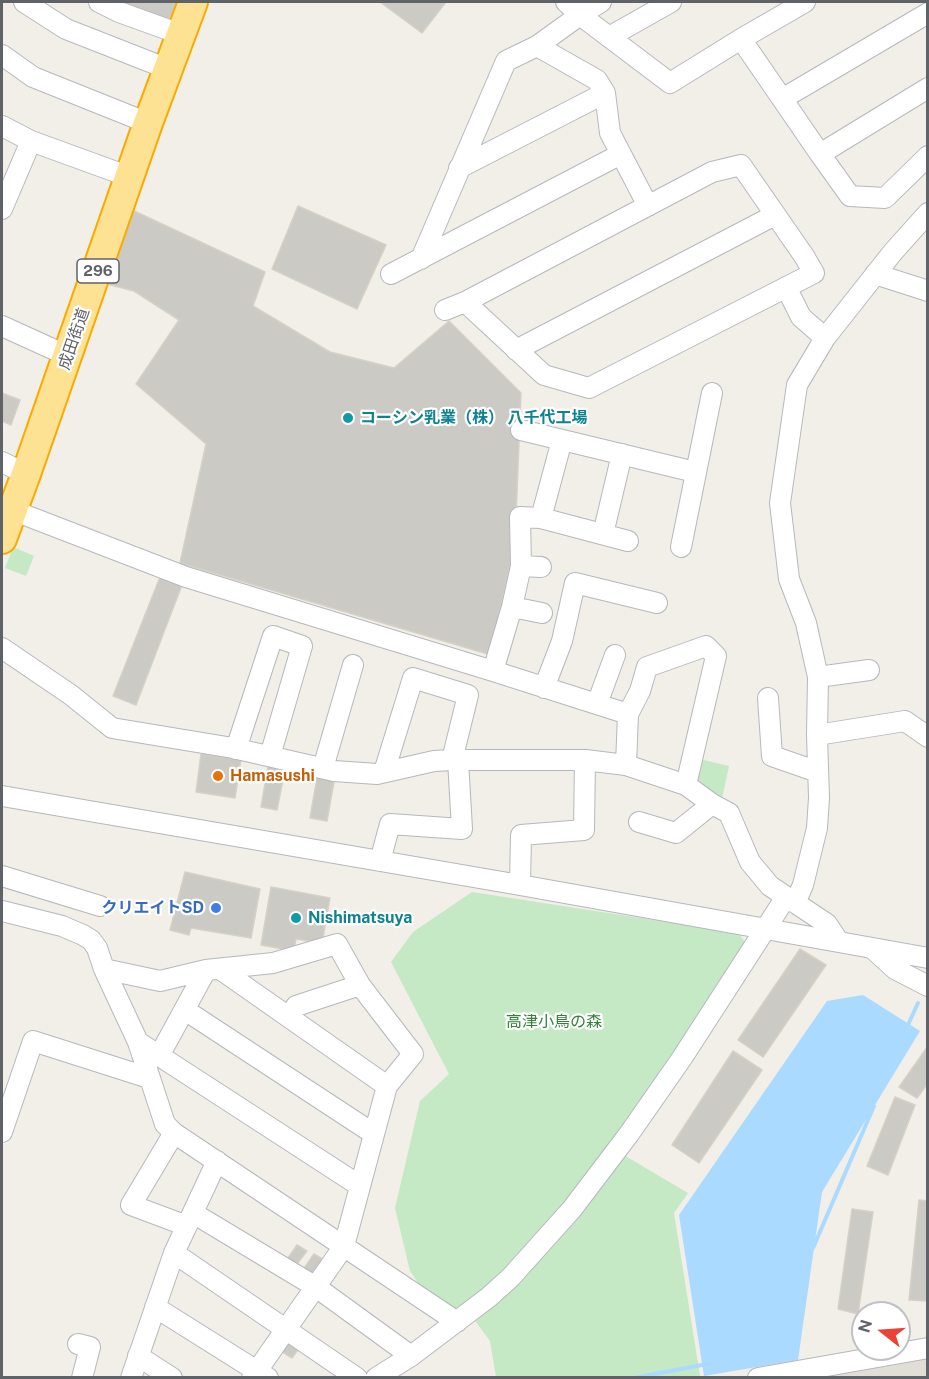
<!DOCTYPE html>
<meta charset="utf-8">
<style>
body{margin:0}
#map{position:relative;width:929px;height:1379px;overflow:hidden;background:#f1efe8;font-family:"Public Sans",sans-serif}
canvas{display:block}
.frame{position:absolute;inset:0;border:3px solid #5f6368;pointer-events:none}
.north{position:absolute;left:851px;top:1301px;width:60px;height:60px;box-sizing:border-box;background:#fff;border:2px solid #bfc1c3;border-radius:50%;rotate:287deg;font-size:16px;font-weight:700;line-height:24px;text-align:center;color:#5f6368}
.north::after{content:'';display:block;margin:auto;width:21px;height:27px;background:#ea4335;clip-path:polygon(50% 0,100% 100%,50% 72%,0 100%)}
</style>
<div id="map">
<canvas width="929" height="1379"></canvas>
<div class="frame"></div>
<div class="north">N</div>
</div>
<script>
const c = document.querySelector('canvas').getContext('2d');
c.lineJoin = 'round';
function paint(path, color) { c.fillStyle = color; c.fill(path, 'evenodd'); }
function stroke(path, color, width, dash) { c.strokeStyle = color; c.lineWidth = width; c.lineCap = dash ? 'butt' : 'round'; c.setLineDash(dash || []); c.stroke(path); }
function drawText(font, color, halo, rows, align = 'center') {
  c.font = font + ' "Public Sans","Noto Sans JP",sans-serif'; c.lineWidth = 4.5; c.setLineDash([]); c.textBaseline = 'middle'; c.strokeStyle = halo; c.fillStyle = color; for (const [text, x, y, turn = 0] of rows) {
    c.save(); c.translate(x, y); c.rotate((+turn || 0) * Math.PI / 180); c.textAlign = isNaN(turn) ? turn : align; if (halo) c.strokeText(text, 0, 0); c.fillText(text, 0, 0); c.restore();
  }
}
paint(new Path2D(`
 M 927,1358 L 927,1377 L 819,1377 Z`), '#e1ded6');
paint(new Path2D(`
 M 13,547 L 34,556 L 26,576 L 5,568 Z
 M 695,758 L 729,766 L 721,803 L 689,784 Z
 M 472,892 L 738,933 L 746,943 L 588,1182 L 503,1277 L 457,1314 L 426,1295 L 410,1271 L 395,1208 L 420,1101 L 449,1074 L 391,962 L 413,932 Z
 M 622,1154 L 688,1193 L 674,1213 L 700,1376 L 694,1378 L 496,1377 L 490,1341 L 473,1318 Z`), '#c5e8c5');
paint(new Path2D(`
 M 863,995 L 920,1031 L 822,1192 L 798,1360 L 704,1376 L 679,1215 L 827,1001 Z`), '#aadaff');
stroke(new Path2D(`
 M 907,1027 L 918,1003
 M 813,1248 L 874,1106
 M 634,1378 L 707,1364`), '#aadaff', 4);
const building = new Path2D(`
 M 119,2 L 177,2 L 169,21 Z
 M 380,2 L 446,2 L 422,33 Z
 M 298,206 L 386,245 L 357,309 L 272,269 Z
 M 132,210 L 265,272 L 253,306 L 330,352 L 394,368 L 449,321 L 521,393 L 515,541 L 491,655 L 180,563 L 206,444 L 136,384 L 179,320 L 134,291 L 107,284 Z
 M 2,393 L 20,400 L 11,425 L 2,421 Z
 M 160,577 L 182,585 L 136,705 L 113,696 Z
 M 201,754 L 241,760 L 235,798 L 196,792 Z
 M 269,761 L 286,764 L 277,810 L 261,807 Z
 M 318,772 L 335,776 L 327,821 L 310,818 Z
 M 185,872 L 260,889 L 251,938 L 191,928 L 189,935 L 170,930 Z
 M 271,887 L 330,898 L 322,943 L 296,939 L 294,951 L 261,945 Z
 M 800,949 L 826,965 L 763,1057 L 738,1040 Z
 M 928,1046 L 928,1083 L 917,1098 L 899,1087 Z
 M 733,1051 L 762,1070 L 699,1163 L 672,1145 Z
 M 895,1097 L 915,1105 L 888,1175 L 867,1166 Z
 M 919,1200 L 928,1201 L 928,1301 L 909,1300 Z
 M 852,1209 L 873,1212 L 858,1314 L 838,1309 Z
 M 297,1245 L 307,1251 L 297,1264 L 288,1258 Z
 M 314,1254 L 324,1260 L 312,1278 L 302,1271 Z
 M 289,1339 L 300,1347 L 292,1358 L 281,1351 Z`);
paint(building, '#cccac5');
stroke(building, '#d6d1c6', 1.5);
const minor = new Path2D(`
 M 24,2 L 66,29 L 168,69
 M 99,2 L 119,12 L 180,34
 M 566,2 L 580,15 L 670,83 L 741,39 L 805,2
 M 601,2 L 580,15 L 537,46 L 597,80 L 605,93 L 610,133 L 648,206
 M 609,37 L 671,2
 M 741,39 L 820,154 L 928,88
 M 2,55 L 33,77 L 148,123
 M 782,99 L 928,13
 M 2,126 L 31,141 L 130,177
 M 820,154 L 850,196 L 885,198 L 928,156
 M 459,168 L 605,93
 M 2,209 L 31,141
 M 421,259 L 506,61 L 537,46
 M 391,274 L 621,154
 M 875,274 L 928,291
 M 786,287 L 801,317 L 825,338
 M 445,310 L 465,302 L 712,172 L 741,165 L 804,256 L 814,273 L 589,388 L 544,375 L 465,302
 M 2,326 L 68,356
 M 516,350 L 775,215
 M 521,430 L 695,472
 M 2,462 L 26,474
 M 12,510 L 186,577 L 493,671 L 628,714
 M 541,518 L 562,440
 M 603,534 L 622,454
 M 681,547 L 712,393
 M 521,566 L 541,567
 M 512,607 L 542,613
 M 2,648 L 71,695 L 112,728 L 233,748 L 334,771 L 377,774 L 434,761 L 452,760 L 585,760 L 626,765 L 686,785 L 712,804 L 729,813 L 750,862 L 770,886 L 827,924 L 839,942
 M 493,671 L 512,607 L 521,566 L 520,517 L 541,518 L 628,541
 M 818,677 L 869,670
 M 544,688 L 562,641 L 575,583 L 657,603
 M 768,698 L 772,756 L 818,772
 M 597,704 L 615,655
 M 817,735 L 905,721 L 928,737
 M 236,749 L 273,636 L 302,646 L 270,756
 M 626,765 L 628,714 L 640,691 L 647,667 L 706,646 L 716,656 L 686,785
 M 323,768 L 353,665
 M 384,772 L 413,678 L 468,695 L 452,760
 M 2,796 L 520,885 L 928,958
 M 639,822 L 676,833 L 712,804
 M 380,861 L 390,824 L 462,829 L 458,760
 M 2,876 L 100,906
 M 520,885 L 521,835 L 584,830 L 585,760
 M 795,903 L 803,885 L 817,828 L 819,798 L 817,735 L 818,677 L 806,623 L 789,579 L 780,503 L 797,385 L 825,338 L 893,252 L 928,213
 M 2,911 L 62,926 L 83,935 L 91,940 L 97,948 L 104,969 L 138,1042 L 165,1124 L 174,1133 L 457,1322
 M 872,948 L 895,969 L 928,986
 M 104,969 L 160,981 L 206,970 L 273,963 L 337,944 L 360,985 L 413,1054 L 387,1086 L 344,1246 L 252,1378
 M 220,969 L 387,1086
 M 185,1010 L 374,1134
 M 289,1017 L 296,1006 L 360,985
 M 138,1042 L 360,1186
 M 159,1056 L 206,970
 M 2,1132 L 33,1041 L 149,1078
 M 174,1133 L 131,1205 L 187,1226
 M 193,1213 L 316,1287 L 411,1356
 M 174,1253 L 357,1378
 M 155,1307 L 268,1378
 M 78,1344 L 90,1347 L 82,1378
 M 138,1356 L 172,1378
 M 131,1378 L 174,1253 L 217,1161
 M 376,1378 L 411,1356 L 489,1297 L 511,1277 L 572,1209 L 629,1134 L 682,1058 L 786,897
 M 758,1378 L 928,1348`);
const highway = new Path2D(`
 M 2,539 L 26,474 L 148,123 L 193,2`);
stroke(minor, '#b5b8bc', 22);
stroke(highway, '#f9ab00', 32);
stroke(minor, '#fff', 20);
stroke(highway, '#fde293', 28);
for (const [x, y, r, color] of [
 [348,418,6,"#0f9aa8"],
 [218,776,6,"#e8710a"],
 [216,908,6,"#3f7fe0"],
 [296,918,6,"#0f9aa8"]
]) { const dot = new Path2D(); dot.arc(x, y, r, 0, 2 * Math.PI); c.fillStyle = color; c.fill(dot); stroke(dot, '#fff', 2); }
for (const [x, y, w] of [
 [98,271,42]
]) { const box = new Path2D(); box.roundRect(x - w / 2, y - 12, w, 24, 4.5); c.fillStyle = '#fff'; c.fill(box); stroke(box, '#5f6368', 1.5); }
drawText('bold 15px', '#5f6368', null, [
 ["296",98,271]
]);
drawText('16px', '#5f6368', '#fff', [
 ["成田街道",74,339,-71]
]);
drawText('bold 16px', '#0d838f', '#fff', [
 ["コーシン乳業（株） 八千代工場",360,418],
 ["Nishimatsuya",308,918]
], 'left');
drawText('bold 16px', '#c56008', '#fff', [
 ["Hamasushi",230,776]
], 'left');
drawText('bold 16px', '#366cbe', '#fff', [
 ["クリエイトSD",204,908]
], 'right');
drawText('16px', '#348238', '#fff', [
 ["高津小鳥の森",554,1022]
]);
</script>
